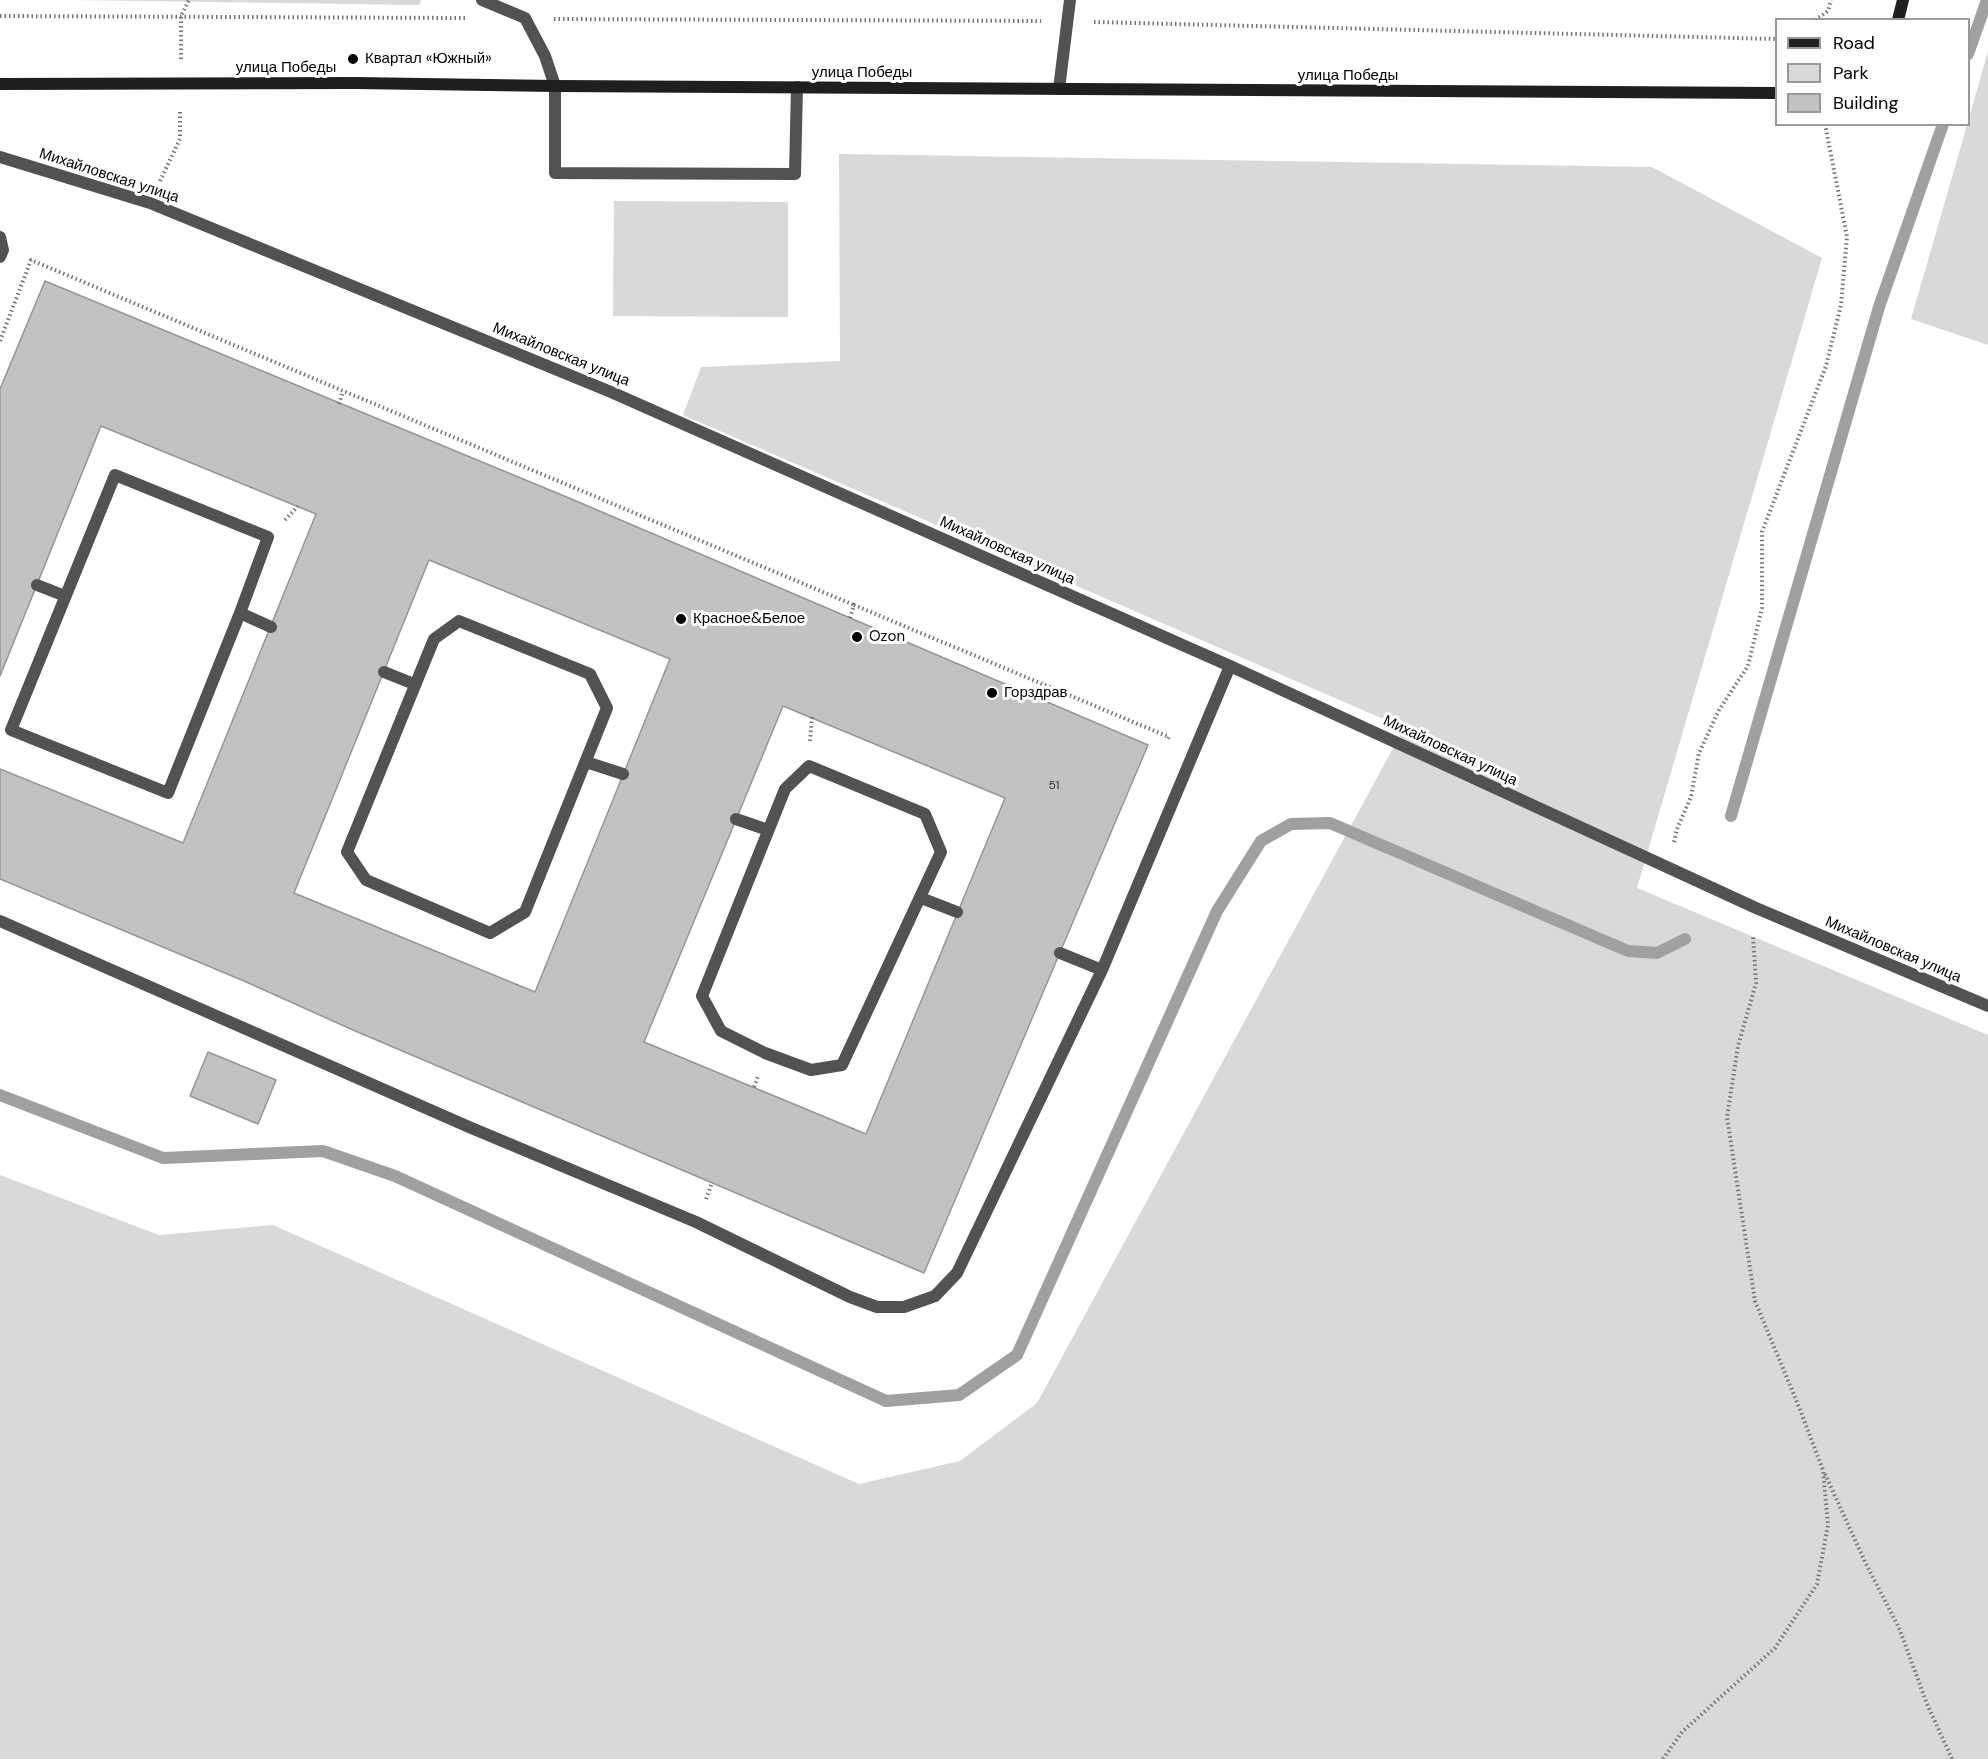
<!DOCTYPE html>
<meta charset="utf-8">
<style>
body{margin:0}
#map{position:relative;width:1988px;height:1759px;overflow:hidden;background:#fff;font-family:"DM Sans",sans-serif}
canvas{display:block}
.legend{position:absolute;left:1775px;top:18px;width:195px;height:108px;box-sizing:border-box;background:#fff;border:2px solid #999;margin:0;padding:8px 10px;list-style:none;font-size:18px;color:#000}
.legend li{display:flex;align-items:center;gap:12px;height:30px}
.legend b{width:30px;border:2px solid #999}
</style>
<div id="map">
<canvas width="1988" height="1759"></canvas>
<ul class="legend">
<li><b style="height:8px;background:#1f1f1f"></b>Road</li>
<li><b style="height:16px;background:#d9d9d9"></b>Park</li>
<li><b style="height:16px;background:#c2c2c2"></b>Building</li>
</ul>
</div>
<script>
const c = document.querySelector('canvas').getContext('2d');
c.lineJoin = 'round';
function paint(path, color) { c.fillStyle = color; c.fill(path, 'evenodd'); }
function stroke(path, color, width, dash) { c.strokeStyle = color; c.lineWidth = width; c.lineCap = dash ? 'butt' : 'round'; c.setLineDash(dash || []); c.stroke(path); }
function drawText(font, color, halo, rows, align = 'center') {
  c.font = font + ' "DM Sans",sans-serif'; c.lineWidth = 6; c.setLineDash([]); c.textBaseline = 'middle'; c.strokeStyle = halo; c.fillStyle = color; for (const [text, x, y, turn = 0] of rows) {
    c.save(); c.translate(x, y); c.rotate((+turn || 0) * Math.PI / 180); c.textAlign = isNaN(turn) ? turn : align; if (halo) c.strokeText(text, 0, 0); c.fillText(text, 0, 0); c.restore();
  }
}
paint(new Path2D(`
 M 72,0 L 421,0 L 420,5 Z
 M 1988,51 L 1988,345 L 1911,319 L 1967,125 L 1968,124 L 1969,118 Z
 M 839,154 L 1652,167 L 1822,258 L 1637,888 L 1988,1035 L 1988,1759 L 0,1759 L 0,1175 L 159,1235 L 273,1225 L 859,1484 L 960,1461 L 1037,1403 L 1404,728 L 683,415 L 701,367 L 840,361 Z
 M 614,201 L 788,202 L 788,317 L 613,316 Z`), '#d9d9d9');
stroke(new Path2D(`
 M 1968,54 L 1987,0
 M 1731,816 L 1879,307 L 1943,124
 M 0,1095 L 163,1158 L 323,1151 L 395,1176 L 886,1401 L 959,1395 L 1017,1355 L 1217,911 L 1261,841 L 1291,824 L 1330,823 L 1628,951 L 1657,953 L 1685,939`), '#a0a0a0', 12);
const building = new Path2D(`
 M 45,281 L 569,498 L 1148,745 L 924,1273 L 353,1030 L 244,981 L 0,879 L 0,769 L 183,843 L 316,514 L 101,426 L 0,676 L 0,389 ZM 429,560 L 670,659 L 535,992 L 294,893 ZM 783,706 L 1005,798 L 866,1134 L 644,1042 Z
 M 208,1052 L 276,1080 L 258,1124 L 190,1096 Z`);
paint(building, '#c2c2c2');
stroke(building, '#969696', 1.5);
stroke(new Path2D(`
 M 0,16 L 465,18
 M 554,19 L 1041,21
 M 1815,20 L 1828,11 L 1831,0
 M 1094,22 L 1776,39
 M 181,59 L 181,16 L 189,0
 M 160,181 L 180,139 L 180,109
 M 0,341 L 31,260 L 854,605
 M 339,404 L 343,391
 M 285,520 L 298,506
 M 850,618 L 854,605 L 1169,737 L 1168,739
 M 810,741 L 812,717
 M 1674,842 L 1677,829 L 1691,797 L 1699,753 L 1719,710 L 1748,666 L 1762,608 L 1762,532 L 1826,366 L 1841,305 L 1847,237 L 1825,124
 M 754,1087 L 758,1076
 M 706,1199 L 712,1183
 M 1825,1474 L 1866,1564 L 1899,1628 L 1927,1704 L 1952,1759
 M 1663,1759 L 1682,1732 L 1775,1648 L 1817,1584 L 1828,1525 L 1823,1470 L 1799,1407 L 1755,1301 L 1727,1117 L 1738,1046 L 1756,983 L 1753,936`), '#747474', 4, [1.5, 3]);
stroke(new Path2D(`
 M 482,0 L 525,18 L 545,56 L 555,86 L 555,173 L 795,174 L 797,87
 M 1059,89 L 1070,0
 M 0,237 L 3,250 L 0,257
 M 115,475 L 268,537 L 240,613 L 168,793 L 11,730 Z
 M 37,585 L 65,596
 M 240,613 L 271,627
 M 459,621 L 590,674 L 607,708 L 525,912 L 490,933 L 366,880 L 347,852 L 434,639 Z
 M 384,672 L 414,684
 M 586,762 L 623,774
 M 809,766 L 925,814 L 941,852 L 842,1065 L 811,1070 L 765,1053 L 721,1031 L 702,996 L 785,789 Z
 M 736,819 L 768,830
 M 921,898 L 957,912
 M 0,921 L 469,1127 L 696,1222 L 850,1297 L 877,1307 L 904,1307 L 935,1296 L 957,1273 L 1102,970 L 1230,666
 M 1060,953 L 1102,970`), '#525252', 12);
stroke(new Path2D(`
 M 0,157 L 150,203 L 611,392 L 1230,666 L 1756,908 L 1988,1006`), '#525252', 12);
stroke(new Path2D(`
 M 1898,20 L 1903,0
 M 0,84 L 356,83 L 555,86 L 1776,93`), '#1f1f1f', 12);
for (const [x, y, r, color] of [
 [353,59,6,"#000"],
 [681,619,6,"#000"],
 [857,637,6,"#000"],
 [992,693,6,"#000"]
]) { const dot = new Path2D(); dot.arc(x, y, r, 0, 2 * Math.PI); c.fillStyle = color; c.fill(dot); stroke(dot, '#fff', 2); }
drawText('12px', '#303030', null, [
 ["51",1054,786]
]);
drawText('15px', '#000', '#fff', [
 ["Квартал «Южный»",365,59],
 ["Красное&Белое",693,619],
 ["Ozon",869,637],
 ["Горздрав",1004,693]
], 'left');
drawText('15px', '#000', '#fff', [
 ["улица Победы",286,68],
 ["улица Победы",862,73],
 ["улица Победы",1348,76],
 ["Михайловская улица",109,176,18],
 ["Михайловская улица",561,355,22],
 ["Михайловская улица",1007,551,24],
 ["Михайловская улица",1450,751,25],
 ["Михайловская улица",1893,950,23]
]);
</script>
